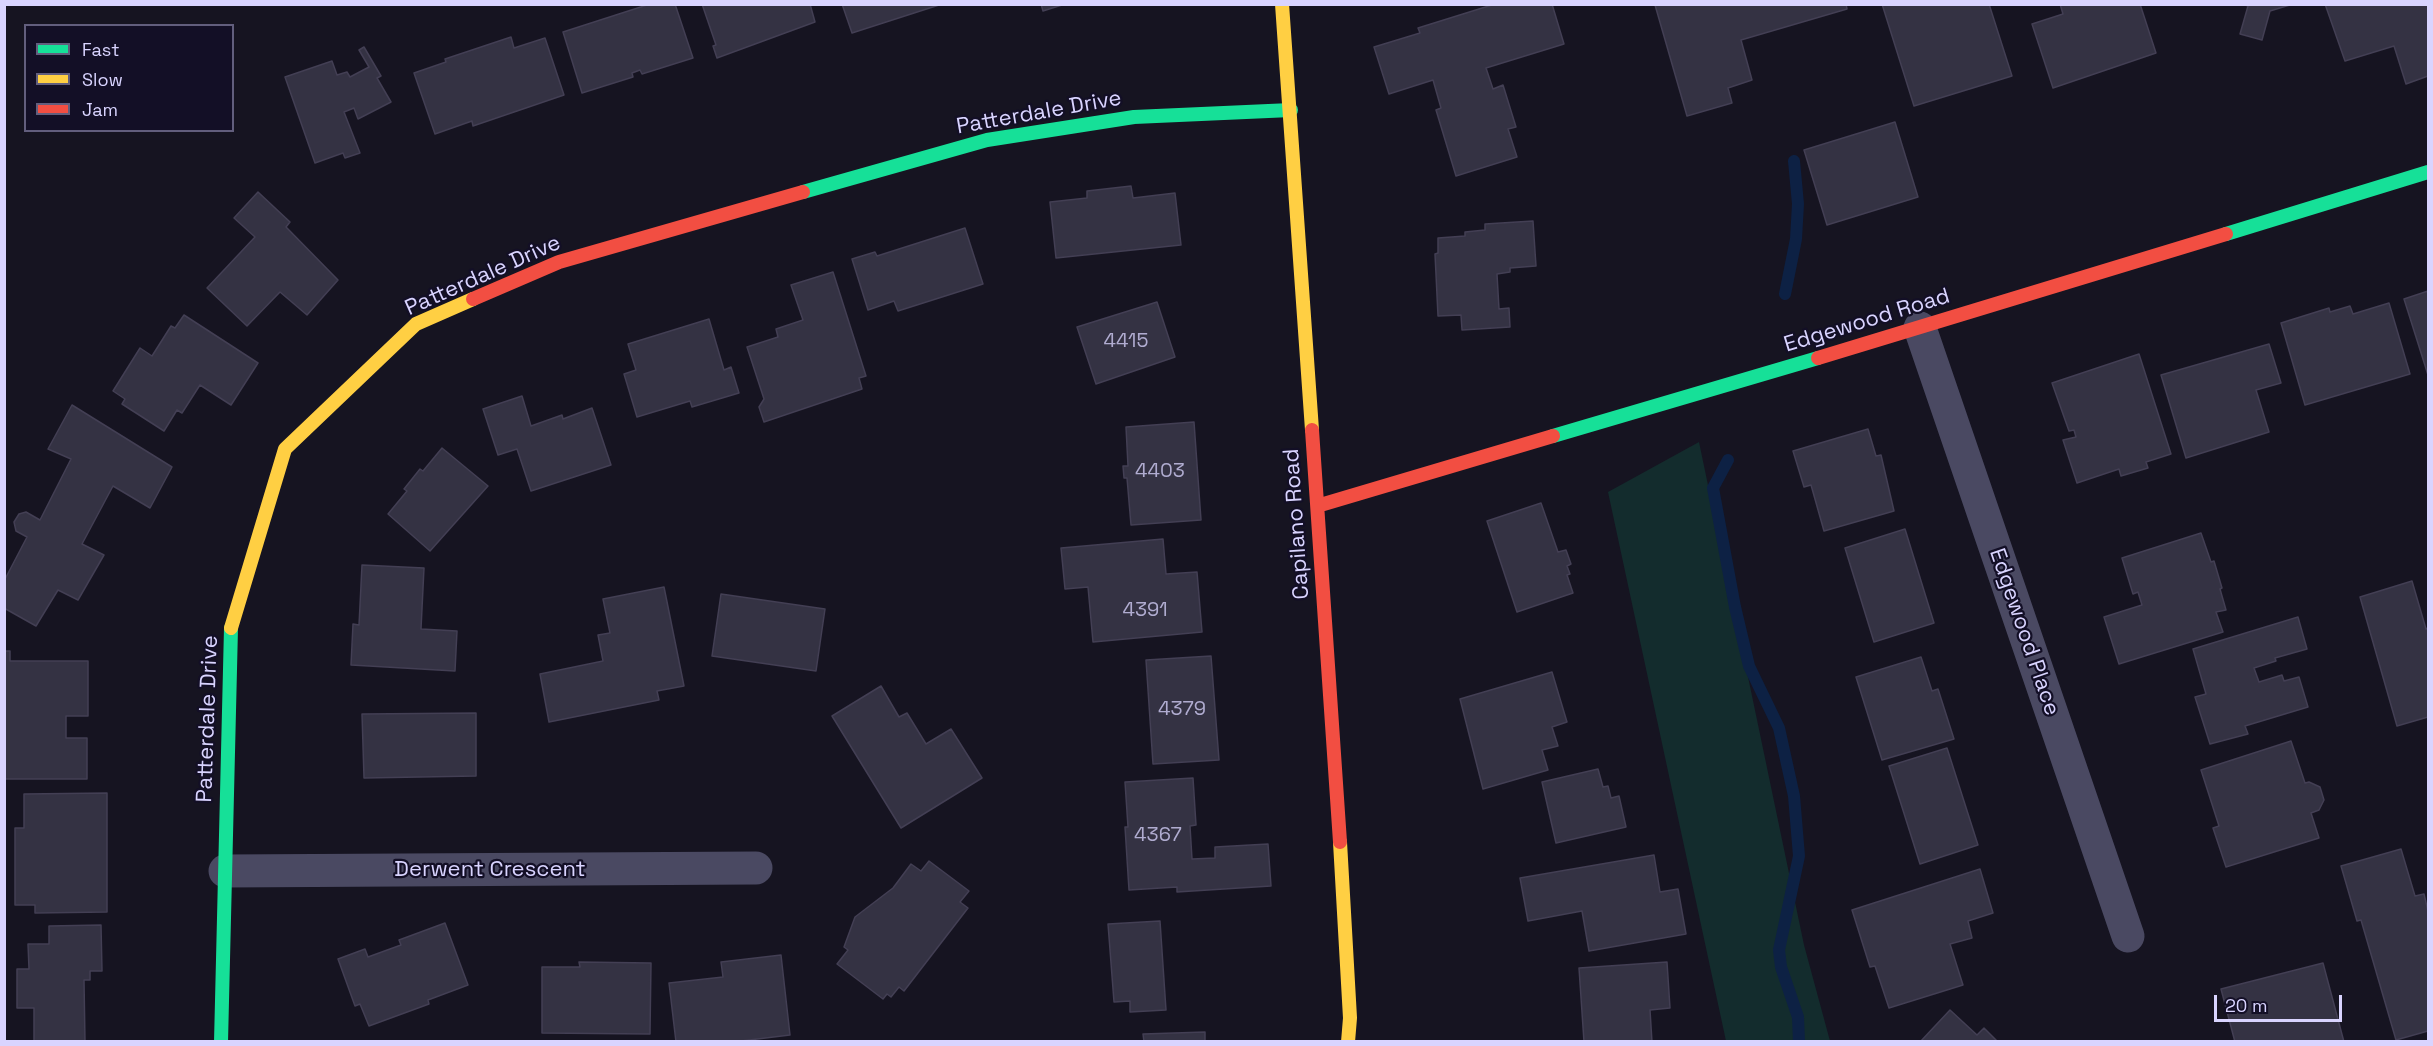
<!DOCTYPE html>
<style>
body{margin:0}
#map{position:relative;width:2433px;height:1046px;overflow:hidden;background:#161421;font-family:"Space Grotesk",sans-serif}
canvas{display:block}
.frame{position:absolute;inset:0;border:6px solid #d9d4ff;pointer-events:none}
.legend{position:absolute;left:24px;top:24px;width:210px;height:108px;box-sizing:border-box;background:#130f26;border:2px solid #625e7d;margin:0;padding:8px 10px;list-style:none;font-size:18px;color:#d9d4ff}
.legend li{display:flex;align-items:center;gap:12px;height:30px}
.legend b{width:30px;border:2px solid #625e7d}
.scale{position:absolute;left:2214px;top:995px;width:128px;height:27px;box-sizing:border-box;border:3px solid #d9d4ff;border-top:0;padding-left:8px;font-size:18px;line-height:21px;white-space:nowrap;color:#d9d4ff;-webkit-text-stroke:4px #130f26;paint-order:stroke}
</style>
<div id="map">
<canvas width="2433" height="1046"></canvas>
<div class="frame"></div>
<ul class="legend">
<li><b style="height:8px;background:#16e098"></b>Fast</li>
<li><b style="height:8px;background:#ffcf43"></b>Slow</li>
<li><b style="height:8px;background:#f24e42"></b>Jam</li>
</ul>
<div class="scale">20 m</div>
</div>
<script>
const c = document.querySelector('canvas').getContext('2d');
c.lineJoin = 'round';
function paint(path, color) { c.fillStyle = color; c.fill(path, 'evenodd'); }
function stroke(path, color, width, dash) { c.strokeStyle = color; c.lineWidth = width; c.lineCap = dash ? 'butt' : 'round'; c.setLineDash(dash || []); c.stroke(path); }
function drawText(font, color, halo, rows, align = 'center') {
  c.font = font + ' "Space Grotesk",sans-serif'; c.lineWidth = 4.5; c.setLineDash([]); c.textBaseline = 'middle'; c.strokeStyle = halo; c.fillStyle = color; for (const [text, x, y, turn = 0] of rows) {
    c.save(); c.translate(x, y); c.rotate((+turn || 0) * Math.PI / 180); c.textAlign = isNaN(turn) ? turn : align; if (halo) c.strokeText(text, 0, 0); c.fillText(text, 0, 0); c.restore();
  }
}
paint(new Path2D(`
 M 1699,442 L 1804,945 L 1830,1041 L 1726,1041 L 1608,492 Z`), '#132c2d');
stroke(new Path2D(`
 M 1785,294 L 1796,239 L 1798,204 L 1794,161
 M 1728,460 L 1713,488 L 1735,607 L 1749,666 L 1779,728 L 1794,796 L 1799,856 L 1779,950 L 1781,967 L 1798,1017 L 1799,1042`), '#0d2144', 12);
const building = new Path2D(`
 M 650,4 L 675,4 L 693,58 L 642,74 L 640,70 L 632,73 L 633,77 L 582,93 L 563,32 Z
 M 702,4 L 810,4 L 815,22 L 717,58 L 713,46 L 716,45 Z
 M 842,4 L 939,4 L 939,5 L 852,33 Z
 M 1041,4 L 1065,4 L 1043,11 Z
 M 1495,4 L 1552,4 L 1564,44 L 1486,68 L 1493,89 L 1503,85 L 1516,127 L 1508,129 L 1517,157 L 1456,176 L 1436,110 L 1441,108 L 1433,80 L 1389,94 L 1374,47 L 1420,33 L 1418,28 Z
 M 1846,4 L 1847,9 L 1741,40 L 1752,80 L 1728,88 L 1732,103 L 1687,116 L 1655,5 Z
 M 1882,4 L 1989,4 L 2012,76 L 1914,106 Z
 M 2060,4 L 2140,4 L 2156,53 L 2053,88 L 2032,24 L 2063,14 Z
 M 2243,4 L 2293,4 L 2270,11 L 2262,40 L 2240,34 L 2248,6 Z
 M 2325,4 L 2428,4 L 2428,76 L 2406,84 L 2394,46 L 2345,61 Z
 M 511,37 L 514,48 L 545,38 L 564,95 L 473,126 L 472,121 L 435,134 L 414,73 L 446,62 L 445,59 Z
 M 364,47 L 381,76 L 377,78 L 391,102 L 358,119 L 354,108 L 344,112 L 360,153 L 345,158 L 343,153 L 315,163 L 285,77 L 332,61 L 337,75 L 347,72 L 350,77 L 369,67 L 359,50 Z
 M 1895,122 L 1918,197 L 1827,225 L 1804,150 Z
 M 1131,186 L 1133,198 L 1175,193 L 1181,245 L 1056,258 L 1050,202 L 1087,198 L 1087,191 Z
 M 258,192 L 290,222 L 286,227 L 338,280 L 307,315 L 280,292 L 247,326 L 207,288 L 255,237 L 234,218 Z
 M 1533,221 L 1536,266 L 1510,268 L 1510,272 L 1497,274 L 1499,309 L 1509,308 L 1510,327 L 1462,330 L 1461,315 L 1438,316 L 1435,254 L 1438,253 L 1438,238 L 1465,236 L 1465,232 L 1485,230 L 1485,224 Z
 M 965,228 L 983,284 L 898,311 L 894,301 L 868,310 L 852,259 L 875,252 L 877,256 Z
 M 833,272 L 866,376 L 859,378 L 862,389 L 764,422 L 759,407 L 764,399 L 747,347 L 778,337 L 776,329 L 803,320 L 791,285 Z
 M 2428,291 L 2428,375 L 2404,299 Z
 M 1157,302 L 1175,357 L 1096,384 L 1077,327 Z
 M 2389,303 L 2410,374 L 2305,405 L 2281,323 L 2329,308 L 2330,312 L 2350,306 L 2353,314 Z
 M 184,315 L 258,363 L 231,405 L 200,385 L 182,413 L 177,410 L 164,431 L 122,404 L 125,399 L 113,391 L 140,348 L 152,356 L 171,326 L 175,328 Z
 M 709,319 L 724,370 L 731,367 L 739,393 L 692,407 L 690,401 L 637,417 L 624,374 L 636,370 L 628,344 Z
 M 2269,344 L 2281,383 L 2256,390 L 2269,432 L 2186,458 L 2161,375 Z
 M 2139,354 L 2171,454 L 2146,462 L 2148,468 L 2121,476 L 2119,469 L 2077,483 L 2063,440 L 2076,437 L 2074,430 L 2069,431 L 2052,383 Z
 M 522,396 L 531,426 L 562,415 L 563,419 L 592,408 L 611,465 L 531,491 L 517,449 L 498,455 L 483,409 Z
 M 72,405 L 172,467 L 150,508 L 113,486 L 82,544 L 104,555 L 78,600 L 58,590 L 36,626 L 4,608 L 4,581 L 27,537 L 16,531 L 14,522 L 19,514 L 26,512 L 40,520 L 71,459 L 48,449 Z
 M 1194,422 L 1201,520 L 1131,525 L 1127,478 L 1124,478 L 1123,466 L 1128,466 L 1126,427 Z
 M 1868,429 L 1876,456 L 1881,455 L 1894,511 L 1824,531 L 1811,485 L 1804,487 L 1793,451 Z
 M 442,448 L 488,486 L 430,551 L 388,514 L 407,491 L 404,489 L 420,469 L 423,471 Z
 M 1541,503 L 1558,552 L 1566,550 L 1571,564 L 1567,566 L 1570,574 L 1567,575 L 1573,593 L 1517,612 L 1487,521 Z
 M 1905,529 L 1934,623 L 1874,642 L 1845,548 Z
 M 2201,533 L 2211,562 L 2214,561 L 2222,588 L 2220,589 L 2226,610 L 2216,612 L 2223,632 L 2119,664 L 2104,617 L 2142,605 L 2138,592 L 2133,594 L 2122,558 Z
 M 1163,539 L 1166,574 L 1197,572 L 1202,632 L 1093,642 L 1088,587 L 1065,589 L 1061,548 Z
 M 362,565 L 424,568 L 421,629 L 457,631 L 455,671 L 351,665 L 353,624 L 359,625 Z
 M 2412,581 L 2426,629 L 2428,628 L 2428,717 L 2397,726 L 2360,597 Z
 M 664,587 L 684,686 L 657,691 L 659,700 L 549,722 L 540,674 L 603,661 L 598,635 L 610,633 L 603,599 Z
 M 721,594 L 825,609 L 816,671 L 712,656 Z
 M 2298,617 L 2307,649 L 2275,658 L 2276,661 L 2254,668 L 2259,682 L 2282,675 L 2284,681 L 2299,677 L 2308,707 L 2245,726 L 2248,734 L 2210,744 L 2195,697 L 2206,694 L 2193,649 Z
 M 4,651 L 10,651 L 10,661 L 88,661 L 88,716 L 66,716 L 66,738 L 87,738 L 87,779 L 4,779 Z
 M 1211,656 L 1219,760 L 1153,764 L 1146,660 Z
 M 1921,657 L 1932,691 L 1938,689 L 1954,739 L 1882,760 L 1856,677 Z
 M 1552,672 L 1567,722 L 1552,727 L 1558,746 L 1542,750 L 1548,770 L 1483,789 L 1460,699 Z
 M 881,686 L 899,717 L 907,713 L 926,744 L 951,729 L 982,778 L 901,828 L 832,716 Z
 M 476,713 L 476,776 L 364,778 L 362,714 Z
 M 2291,741 L 2305,783 L 2309,782 L 2320,787 L 2324,800 L 2319,810 L 2311,813 L 2319,838 L 2226,867 L 2213,828 L 2219,826 L 2201,770 Z
 M 1947,748 L 1978,845 L 1920,864 L 1889,766 Z
 M 1598,769 L 1603,787 L 1608,786 L 1611,798 L 1619,796 L 1626,827 L 1556,843 L 1542,782 Z
 M 1193,778 L 1196,825 L 1190,826 L 1192,859 L 1215,858 L 1215,847 L 1268,844 L 1271,886 L 1177,892 L 1177,887 L 1129,890 L 1125,827 L 1128,827 L 1125,782 Z
 M 107,793 L 107,912 L 35,913 L 35,905 L 15,905 L 15,828 L 24,828 L 24,794 Z
 M 2401,849 L 2415,896 L 2424,894 L 2428,911 L 2428,1031 L 2396,1040 L 2361,920 L 2357,921 L 2341,866 Z
 M 1654,855 L 1660,892 L 1678,889 L 1686,934 L 1589,951 L 1582,911 L 1528,921 L 1520,878 Z
 M 929,861 L 969,891 L 960,902 L 968,908 L 904,991 L 899,987 L 891,997 L 887,994 L 883,999 L 837,964 L 848,950 L 844,947 L 855,917 L 893,888 L 911,864 L 921,871 Z
 M 1980,869 L 1993,913 L 1968,921 L 1972,938 L 1950,944 L 1963,985 L 1889,1008 L 1875,966 L 1870,967 L 1852,910 Z
 M 1160,921 L 1166,1010 L 1130,1012 L 1130,1001 L 1114,1002 L 1108,924 Z
 M 445,923 L 468,985 L 428,1000 L 429,1004 L 369,1026 L 360,1004 L 355,1006 L 338,959 L 365,949 L 368,957 L 401,945 L 399,940 Z
 M 101,925 L 102,971 L 90,971 L 90,980 L 84,980 L 85,1042 L 34,1042 L 34,1008 L 17,1008 L 17,969 L 29,969 L 28,944 L 49,944 L 49,926 Z
 M 781,955 L 790,1035 L 733,1042 L 676,1042 L 669,983 L 723,977 L 721,962 Z
 M 579,962 L 651,963 L 650,1034 L 542,1033 L 542,967 L 580,967 Z
 M 1667,962 L 1670,1008 L 1650,1010 L 1652,1042 L 1584,1042 L 1579,968 Z
 M 2323,963 L 2344,1042 L 2235,1042 L 2221,989 Z
 M 1950,1010 L 1977,1035 L 1984,1028 L 1998,1042 L 1920,1042 Z
 M 1205,1032 L 1205,1042 L 1144,1042 L 1143,1034 Z`);
paint(building, '#343243');
stroke(building, '#433f54', 1.5);
stroke(new Path2D(`
 M 1920,328 L 2128,936
 M 225,871 L 756,868`), '#4a4962', 33);
stroke(new Path2D(`
 M 803,192 L 987,140 L 1134,117 L 1291,110
 M 2226,234 L 2428,172
 M 1553,436 L 1818,358
 M 221,1042 L 231,628`), '#16e098', 14);
stroke(new Path2D(`
 M 1282,4 L 1312,430
 M 231,628 L 285,449 L 416,324 L 473,299
 M 1340,842 L 1350,1018 L 1348,1042`), '#ffcf43', 14);
stroke(new Path2D(`
 M 473,299 L 559,262 L 803,192
 M 1818,358 L 2226,234
 M 1312,430 L 1340,842
 M 1317,506 L 1553,436`), '#f24e42', 14);
drawText('20px', '#b0acd0', null, [
 ["4415",1126,342],
 ["4403",1160,472],
 ["4391",1145,611],
 ["4379",1182,710],
 ["4367",1158,836]
]);
drawText('22px', '#d9d4ff', '#130f26', [
 ["Patterdale Drive",1039,113,-10],
 ["Patterdale Drive",483,276,-24],
 ["Edgewood Road",1867,321,-17],
 ["Capilano Road",1297,524,-94],
 ["Edgewood Place",2024,632,71],
 ["Patterdale Drive",208,719,-88],
 ["Derwent Crescent",490,870]
]);
</script>
